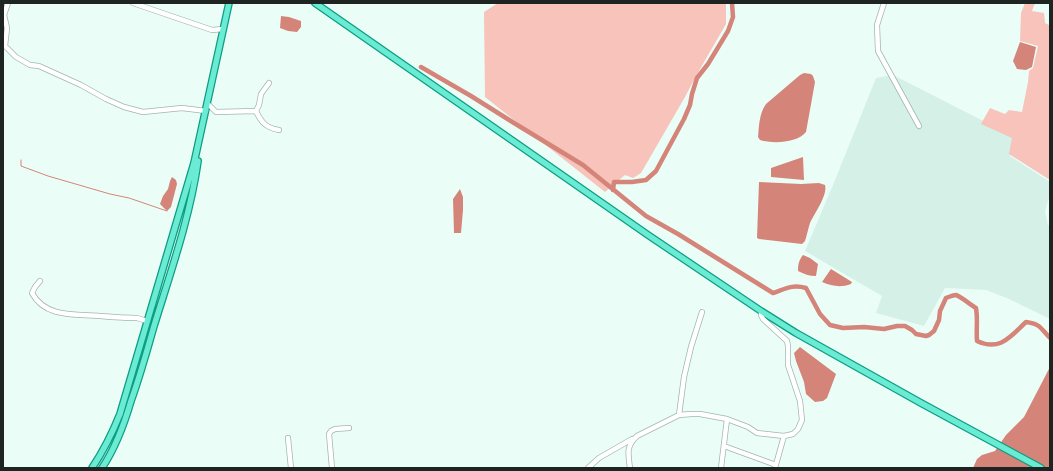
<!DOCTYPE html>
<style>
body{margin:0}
#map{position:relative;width:1053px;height:471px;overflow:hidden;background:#eafef7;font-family:"Open Sans",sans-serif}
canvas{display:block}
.frame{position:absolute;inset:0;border:4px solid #1d2421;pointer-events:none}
</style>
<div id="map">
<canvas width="1053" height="471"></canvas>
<div class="frame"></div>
</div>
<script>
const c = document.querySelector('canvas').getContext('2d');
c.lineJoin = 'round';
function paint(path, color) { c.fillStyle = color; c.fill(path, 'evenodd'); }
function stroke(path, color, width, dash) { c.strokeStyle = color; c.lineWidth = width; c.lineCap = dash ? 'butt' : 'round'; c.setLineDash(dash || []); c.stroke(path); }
paint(new Path2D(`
 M 893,75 L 1015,137 L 1010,156 L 1050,182 L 1050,195 L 1045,211 L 1048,225 L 1050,226 L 1050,319 L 1009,299 L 986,290 L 945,288 L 924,326 L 876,313 L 882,296 L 805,251 L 833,185 L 876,78 Z`), '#d5f1e7');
paint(new Path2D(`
 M 498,3 L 726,3 L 726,24 L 696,76 L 685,97 L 641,173 L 633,178 L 625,175 L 605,192 L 485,97 L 484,12 Z
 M 1025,3 L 1035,3 L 1032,11 L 1044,13 L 1045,23 L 1049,25 L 1050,21 L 1050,180 L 1009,154 L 1012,138 L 981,124 L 990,108 L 1005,114 L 1009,110 L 1022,112 L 1028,82 L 1029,71 L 1033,68 L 1038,46 L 1020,41 L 1021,13 Z`), '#f7c3ba');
paint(new Path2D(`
 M 281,16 L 289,17 L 301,21 L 301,27 L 297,32 L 288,31 L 280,28 Z
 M 1020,42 L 1036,47 L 1032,67 L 1026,70 L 1017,69 L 1013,61 Z
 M 804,73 L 811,74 L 813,76 L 815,82 L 806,132 C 797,143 773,144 760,140 L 758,137 C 759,126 759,114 766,104 L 800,75 Z
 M 803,157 L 804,180 L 771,177 L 771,168 Z
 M 172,177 L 176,180 L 177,184 L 171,207 L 167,211 L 160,204 L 163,196 L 168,189 L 170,181 Z
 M 759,182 L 801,184 L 819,183 L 825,185 C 828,195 814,214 810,223 C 808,229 807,235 805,241 L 802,244 L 759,239 L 757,238 Z
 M 460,189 L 463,197 L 463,210 L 461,233 L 454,233 L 453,199 Z
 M 803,255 L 810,258 L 818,264 L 816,276 C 809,276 804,274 798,271 C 798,264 799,260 803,255 Z
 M 831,269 L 852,282 L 851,284 C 840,288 832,286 822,282 Z
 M 800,347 L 836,374 L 827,398 L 823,401 L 815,402 L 806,394 L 804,382 L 796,361 L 794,353 Z
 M 1050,367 L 1050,468 L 973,468 L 977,459 L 982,455 L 995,451 L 1006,435 L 1024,417 Z`), '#d48478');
stroke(new Path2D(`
 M 21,160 L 21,166 L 48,176 L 110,194 L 129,198 L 167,211`), '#d48478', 1);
stroke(new Path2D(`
 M 421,67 L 471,96 L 514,123 L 583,165 L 646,216 L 678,234 L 773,293 C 785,289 792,284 806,288 L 820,314 L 830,325 L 843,328 L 864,327 L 884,329 L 897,326 L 905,326 L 912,330 L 916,334 L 926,336 L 929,335 L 934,331 L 939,320 L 940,311 L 946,298 C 949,297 953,295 956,295 C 960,296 971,305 976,308 C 978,319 976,330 977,341 C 1000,352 1011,336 1026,322 C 1041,324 1040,328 1050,338
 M 613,190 L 614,182 L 632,182 L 646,180 L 656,171 L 684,119 L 690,105 L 692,94 L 697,78 L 708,64 L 728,31 L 733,17 L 732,3`), '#d48478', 4.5);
const minor = new Path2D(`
 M 8,3 L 4,15 L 7,28 L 5,46 L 16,57 L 30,65 L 39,66 L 81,85 L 106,99 L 124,107 L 143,112 L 182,108 L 206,111
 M 133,3 L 212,30 L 223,29
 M 884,3 L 877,25 L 878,51 L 919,126
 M 208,104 L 216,112 L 256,111 L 259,105 L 261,94 L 269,83
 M 256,111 C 261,122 266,128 279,130
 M 40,281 L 35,287 L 32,293 C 45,318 76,314 100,316 C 112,317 125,318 137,318 L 147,321
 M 679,415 L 684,377 L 691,347 L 702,312
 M 288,438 L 291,468
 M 724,446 L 776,465
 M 332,468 L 329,434 L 331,431 L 335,429 L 349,428
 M 588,468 L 599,458 L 632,439
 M 630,468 C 628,454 626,446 637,436 L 679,415 L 691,414 L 700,414 L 727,419 L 748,427 L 757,433 L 784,436 L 793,434 L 798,429 L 802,420 L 800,401 L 788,365 L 788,346 L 787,341 L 763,319 L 761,315 L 761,311
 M 721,468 L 727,419
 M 775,468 L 784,436`);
const major = new Path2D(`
 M 315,3 L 648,235 L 761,311 L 796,333 L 921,403 L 1041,468
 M 92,468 C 104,450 112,434 120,414 L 194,163 L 229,3
 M 102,468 C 116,447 124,425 131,401 C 140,376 147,351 154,326 C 171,271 190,217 198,161`);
stroke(minor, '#a2b5ae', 6);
stroke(major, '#0e9d82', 8);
stroke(minor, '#fff', 4.5);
stroke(major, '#6aebd3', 5.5);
</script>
